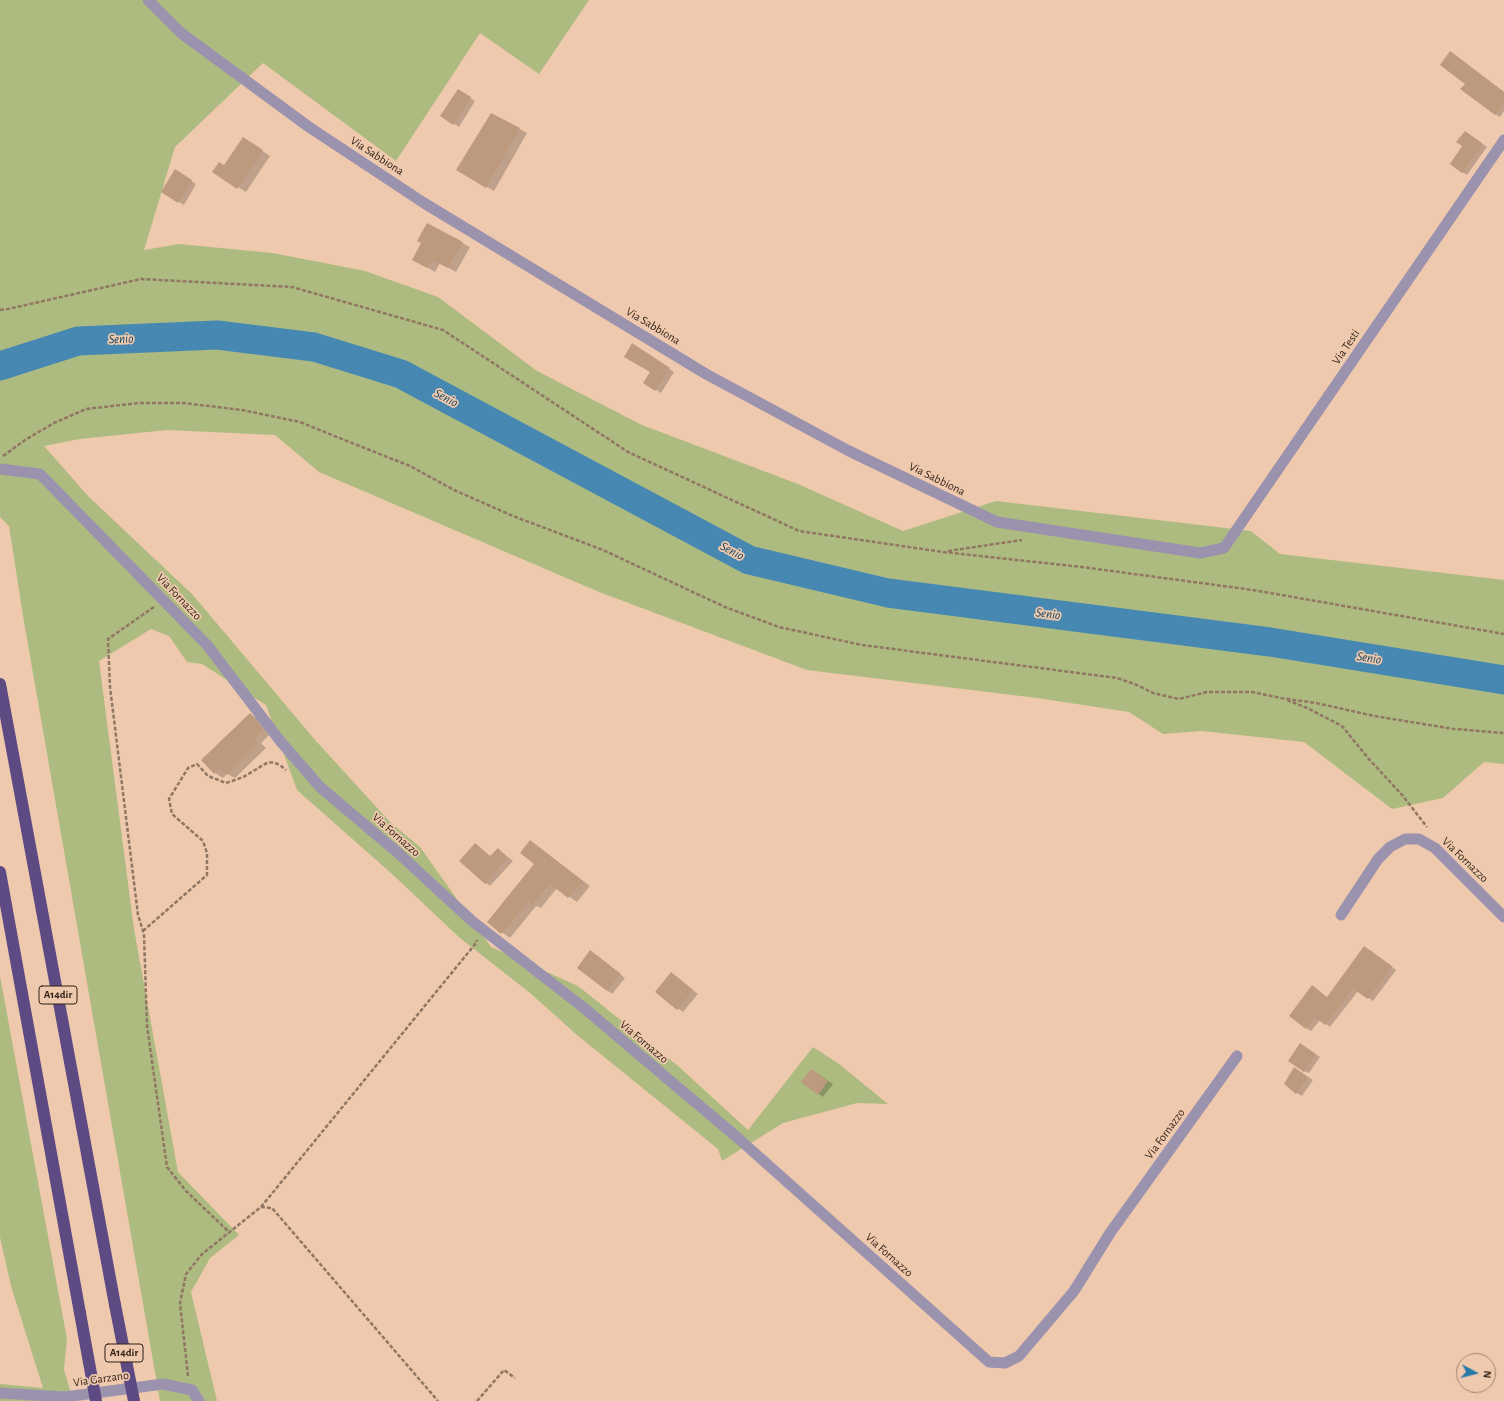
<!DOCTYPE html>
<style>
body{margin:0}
#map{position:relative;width:1504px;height:1401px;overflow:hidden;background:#efc9ad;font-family:"Alegreya Sans",sans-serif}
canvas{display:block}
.north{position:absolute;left:1456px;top:1353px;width:40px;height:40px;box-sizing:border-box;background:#efc9ad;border:1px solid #a18570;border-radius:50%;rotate:97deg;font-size:11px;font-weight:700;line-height:16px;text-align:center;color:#2d1f15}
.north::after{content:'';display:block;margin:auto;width:14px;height:18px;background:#2479a9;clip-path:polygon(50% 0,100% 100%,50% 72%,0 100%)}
</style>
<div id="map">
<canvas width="1504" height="1401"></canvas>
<div class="north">N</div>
</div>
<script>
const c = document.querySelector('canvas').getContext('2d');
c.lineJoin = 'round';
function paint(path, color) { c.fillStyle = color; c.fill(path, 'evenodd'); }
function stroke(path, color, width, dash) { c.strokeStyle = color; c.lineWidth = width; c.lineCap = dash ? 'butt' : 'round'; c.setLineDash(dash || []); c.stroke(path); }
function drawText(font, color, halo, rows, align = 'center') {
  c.font = font + ' "Alegreya Sans",sans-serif'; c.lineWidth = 3.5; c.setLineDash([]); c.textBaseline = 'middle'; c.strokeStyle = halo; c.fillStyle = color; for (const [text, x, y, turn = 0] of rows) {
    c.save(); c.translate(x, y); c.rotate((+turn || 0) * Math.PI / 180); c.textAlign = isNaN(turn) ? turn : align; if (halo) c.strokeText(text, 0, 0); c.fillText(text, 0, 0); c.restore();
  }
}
paint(new Path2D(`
 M 0,0 L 589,0 L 539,74 L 480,33 L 396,161 L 263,63 L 175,147 L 144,250 L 179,244 L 273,253 L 365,271 L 438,297 L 537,371 L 642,425 L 798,484 L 903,531 L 996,501 L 1251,531 L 1280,554 L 1504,580 L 1504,764 L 1484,762 L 1443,798 L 1392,809 L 1304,742 L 1202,731 L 1163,734 L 1129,712 L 1037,698 L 807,670 L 599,592 L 319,472 L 275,435 L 167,430 L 80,439 L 44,446 L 89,497 L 192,594 L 316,741 L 391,823 L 420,847 L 491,947 L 578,986 L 678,1066 L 748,1130 L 813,1047 L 839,1064 L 888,1104 L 857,1103 L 783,1123 L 722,1161 L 718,1149 L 577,1035 L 530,993 L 460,938 L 392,874 L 297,790 L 266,705 L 202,664 L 187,662 L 169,636 L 151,629 L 99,661 L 134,929 L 178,1172 L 239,1235 L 210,1258 L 191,1292 L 217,1401 L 160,1401 L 23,616 L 9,526 L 0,517 Z
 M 0,976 L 67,1339 L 64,1369 L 73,1401 L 0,1401 L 0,1384 L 43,1388 L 11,1286 L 0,1237 Z`), '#adbb80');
paint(new Path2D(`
 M 1451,52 L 1504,92 L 1504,111 L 1500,117 L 1495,114 L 1466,83 Z
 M 458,90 L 475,101 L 459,127 L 442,116 Z
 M 491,114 L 527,133 L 494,191 L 458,170 Z
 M 1470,135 L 1487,147 L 1467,175 L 1462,172 Z
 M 251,143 L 270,156 L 246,192 L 214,172 L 225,166 Z
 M 176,171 L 196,184 L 184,205 L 163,192 Z
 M 427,224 L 470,247 L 456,272 L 440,263 L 435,272 L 413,259 L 422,243 Z
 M 637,348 L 674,372 L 661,393 L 644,382 L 651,372 Z
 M 250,714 L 258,719 L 270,734 L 261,743 L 266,748 L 235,778 L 227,774 L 223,778 L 215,773 Z
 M 530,841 L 590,886 L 577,902 L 557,888 L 541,908 L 536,906 L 510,938 L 488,922 L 535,864 Z
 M 476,844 L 491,857 L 498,849 L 513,861 L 490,886 L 486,883 Z
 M 1370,950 L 1396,970 L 1373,1001 L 1358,991 L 1330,1027 L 1320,1020 L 1311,1031 L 1306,1028 L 1328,998 Z
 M 596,955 L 625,978 L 612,994 L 578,968 Z
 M 676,976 L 698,994 L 683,1012 L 656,992 Z
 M 1305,1047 L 1320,1057 L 1309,1073 L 1304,1071 Z
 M 812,1070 L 833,1084 L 823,1097 L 819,1094 Z
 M 1299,1071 L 1313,1080 L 1302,1096 L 1297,1093 Z`), '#0003');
stroke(new Path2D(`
 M 0,366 L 78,341 L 217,335 L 314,347 L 401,374 L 749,560 L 888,593 L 1270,642 L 1504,680`), '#4788b2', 29);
paint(new Path2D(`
 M 1450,51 L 1504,92 L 1504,103 L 1495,115 L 1460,89 L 1465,84 L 1440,65 Z
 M 458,89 L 471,97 L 453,125 L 440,116 Z
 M 491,113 L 520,128 L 486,188 L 456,170 Z
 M 1465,131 L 1483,144 L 1462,173 L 1450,164 L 1462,146 L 1456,142 Z
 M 243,137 L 263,150 L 237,189 L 212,172 L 219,162 L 224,165 Z
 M 175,169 L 192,180 L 178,203 L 161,192 Z
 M 427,223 L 463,242 L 448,268 L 432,260 L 427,268 L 412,260 L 421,243 L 417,241 Z
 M 632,343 L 670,368 L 655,391 L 643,383 L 650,372 L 624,357 Z
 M 250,713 L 263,730 L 254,738 L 258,743 L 226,775 L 220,768 L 214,774 L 201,760 Z
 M 530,840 L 583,881 L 568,898 L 550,884 L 532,905 L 529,901 L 501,934 L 487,922 L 534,864 L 520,853 Z
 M 475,843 L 490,856 L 498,848 L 508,858 L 485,884 L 459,861 Z
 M 1364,946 L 1392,966 L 1368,999 L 1353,989 L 1325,1025 L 1315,1017 L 1306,1029 L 1289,1016 L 1312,985 L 1327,997 Z
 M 590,950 L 621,974 L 607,991 L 577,968 Z
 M 671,972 L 693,990 L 677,1010 L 655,992 Z
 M 1300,1043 L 1316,1054 L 1304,1072 L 1288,1061 Z
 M 1294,1067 L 1308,1077 L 1296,1094 L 1284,1084 Z
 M 811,1069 L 828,1081 L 818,1095 L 801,1082 Z`), '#bd997e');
stroke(new Path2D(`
 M 0,310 L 8,309 L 141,279 L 292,287 L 443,330 L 628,452 L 799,531 L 943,552 L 1082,567 L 1253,590 L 1504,634
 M 3,456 L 25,440 L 54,423 L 86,409 L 139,403 L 184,403 L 242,410 L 300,422 L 357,445 L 410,466 L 454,490 L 513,516 L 603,550 L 725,607 L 779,627 L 862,645 L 1117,678 L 1137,685 L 1153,693 L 1179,699 L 1207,692 L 1252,692 L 1281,698 L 1316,703 L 1374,716 L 1454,729 L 1504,733
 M 948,551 L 1022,540
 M 154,607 L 108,639 L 110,687 L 138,915 L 144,934 L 147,1026 L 167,1167 L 186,1191 L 230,1233
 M 1287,700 L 1307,708 L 1342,726 L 1368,758 L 1403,796 L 1427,827
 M 143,931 L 207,875 L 207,853 L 203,841 L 172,814 L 169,799 L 188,768 L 197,764 L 208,776 L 226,783 C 234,780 243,778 250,773 C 266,764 270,756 286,770
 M 261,1207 L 476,943 L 477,940
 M 188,1376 L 180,1303 L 186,1274 L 202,1254 L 261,1207 L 272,1208 L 438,1401
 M 477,1401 L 504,1370 L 515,1378`), '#917663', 2.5, [4, 2]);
stroke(new Path2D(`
 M 148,0 L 181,33 L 309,127 L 424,203 L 706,374 L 849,451 L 997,522 L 1200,553 L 1224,548 L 1504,140
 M 0,469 L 40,474 L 207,645 L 281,742 L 320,787 L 397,852 L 472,921 L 584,1008 L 739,1139 L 989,1362 L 1005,1363 L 1019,1356 L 1074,1291 L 1110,1233 L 1237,1056
 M 1341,915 L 1378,859 L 1390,847 L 1405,839 L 1419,839 L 1435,848 L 1504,917
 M 0,1393 L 65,1397 L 163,1384 L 192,1390 L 199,1401`), '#9b92ae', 11);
stroke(new Path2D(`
 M 0,684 L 115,1305
 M 0,872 L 80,1313`), '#5e4a83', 12);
stroke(new Path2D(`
 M 115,1305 L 134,1401
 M 80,1313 L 96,1401`), '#5e4a83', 12);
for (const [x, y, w] of [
 [58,995,38],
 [124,1353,38]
]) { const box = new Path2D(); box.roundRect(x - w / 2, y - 9, w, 18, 3); c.fillStyle = '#efc9ad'; c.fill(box); stroke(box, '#2d1f15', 1); }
drawText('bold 11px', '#2d1f15', null, [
 ["A14dir",58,995],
 ["A14dir",124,1353]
]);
drawText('12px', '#2d1f15', '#efc9ad', [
 ["Via Sabbiona",377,156,33],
 ["Via Sabbiona",653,326,31],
 ["Via Testi",1346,347,-56],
 ["Via Sabbiona",937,479,26],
 ["Via Fornazzo",179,597,46],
 ["Via Fornazzo",396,835,41],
 ["Via Fornazzo",1465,860,44],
 ["Via Fornazzo",644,1042,40],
 ["Via Fornazzo",1165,1134,-54],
 ["Via Fornazzo",889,1255,42],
 ["Via Garzano",101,1379,-8]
]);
drawText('italic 13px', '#134765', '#efc9ad', [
 ["Senio",121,339,-2],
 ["Senio",446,398,28],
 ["Senio",732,551,28],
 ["Senio",1048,614,7],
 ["Senio",1369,658,9]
]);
</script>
